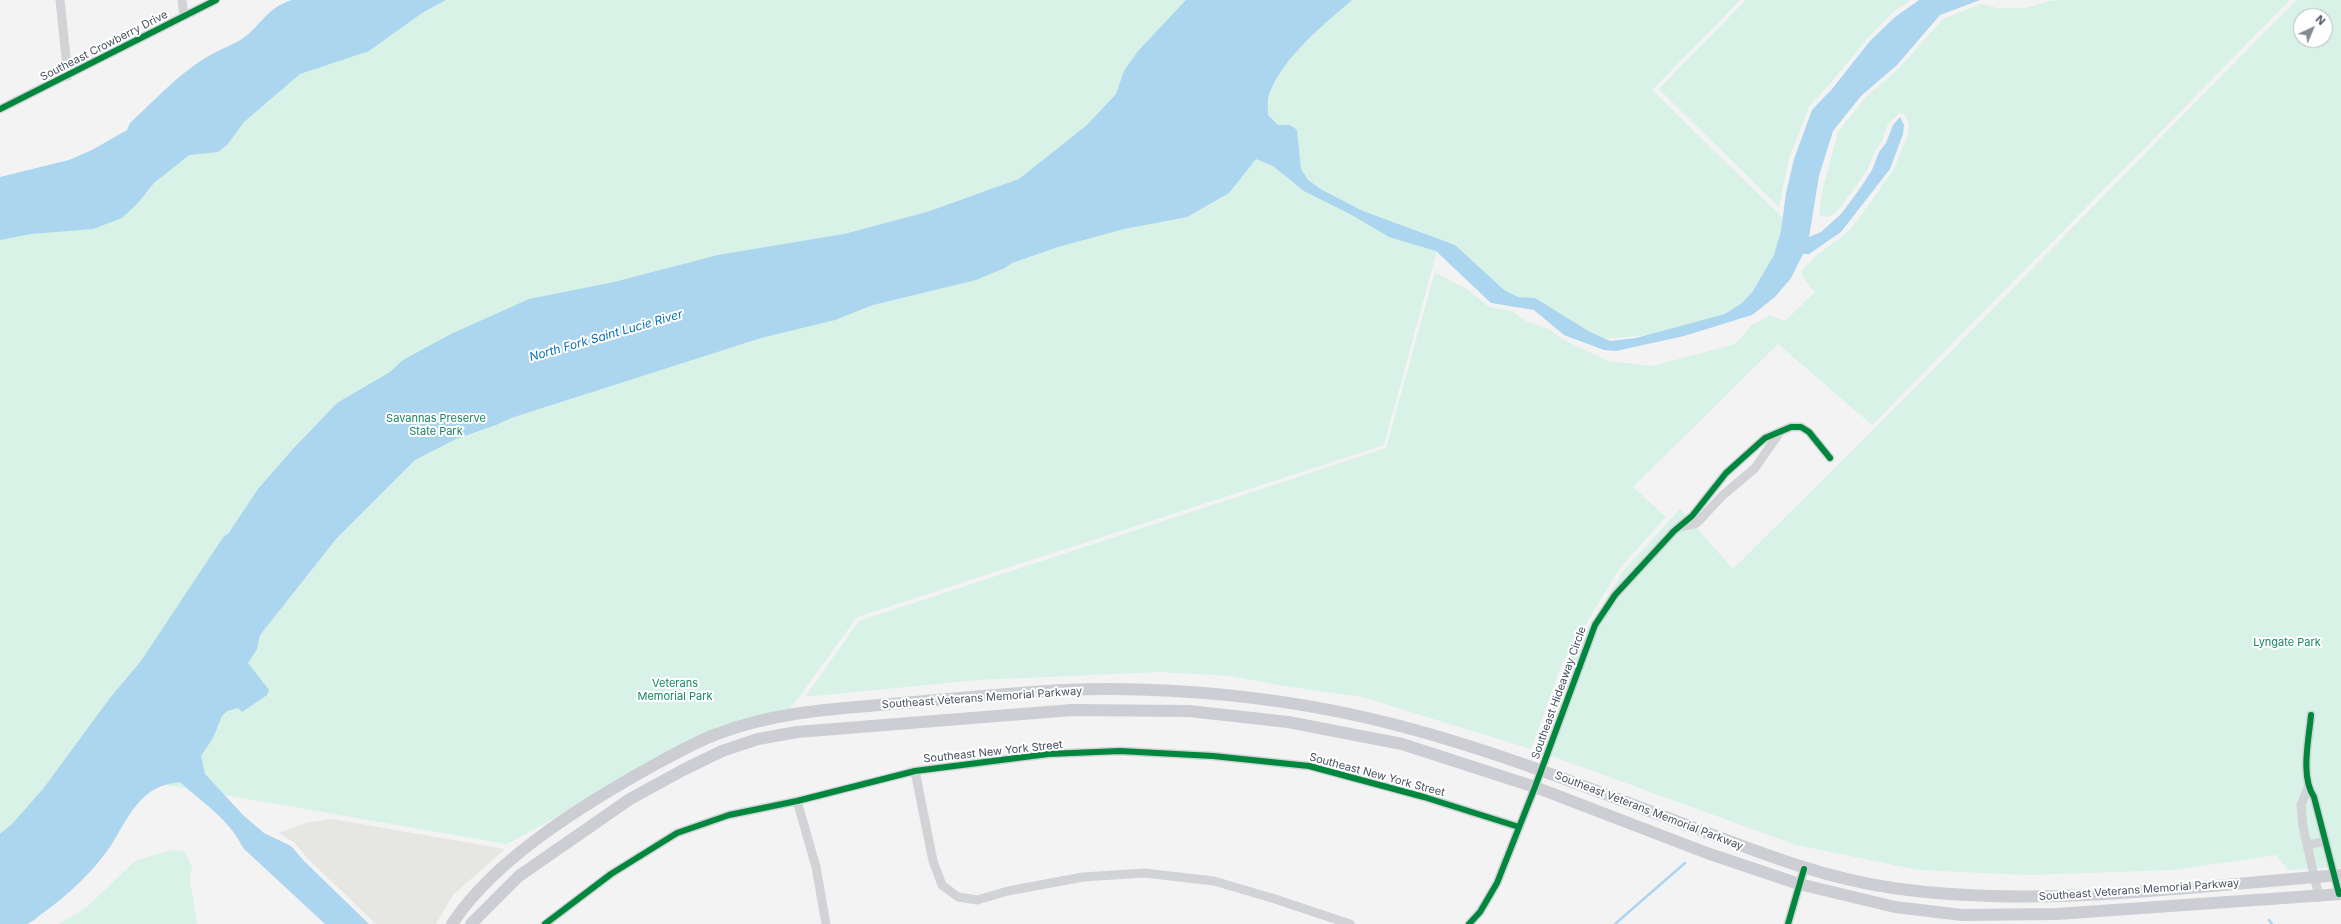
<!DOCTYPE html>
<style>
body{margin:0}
#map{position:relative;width:2341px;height:924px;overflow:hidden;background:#f3f3f3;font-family:Inter,sans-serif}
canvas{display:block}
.north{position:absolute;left:2293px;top:8px;width:40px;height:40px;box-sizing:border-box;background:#fff;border:1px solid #b6b9bf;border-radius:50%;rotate:44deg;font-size:11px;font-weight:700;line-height:16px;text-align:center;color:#495160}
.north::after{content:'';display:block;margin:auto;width:14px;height:18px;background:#848a93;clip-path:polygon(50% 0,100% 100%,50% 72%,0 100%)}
</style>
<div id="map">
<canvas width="2341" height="924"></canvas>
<div class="north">N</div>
</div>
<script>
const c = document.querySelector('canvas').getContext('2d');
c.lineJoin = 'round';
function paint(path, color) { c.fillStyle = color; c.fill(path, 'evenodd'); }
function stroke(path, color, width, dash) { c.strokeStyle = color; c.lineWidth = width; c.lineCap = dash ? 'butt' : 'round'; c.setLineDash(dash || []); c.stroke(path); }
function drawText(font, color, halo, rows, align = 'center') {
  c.font = font + ' Inter,sans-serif'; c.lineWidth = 4; c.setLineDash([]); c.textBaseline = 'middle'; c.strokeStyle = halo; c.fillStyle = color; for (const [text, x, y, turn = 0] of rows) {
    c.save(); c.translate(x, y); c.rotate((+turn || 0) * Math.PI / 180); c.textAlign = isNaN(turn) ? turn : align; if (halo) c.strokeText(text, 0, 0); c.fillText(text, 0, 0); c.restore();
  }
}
paint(new Path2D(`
 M 332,819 L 505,849 L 453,895 L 436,924 L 376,924 L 307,858 L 295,843 L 278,833 L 306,823 Z`), '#e6e6e2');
paint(new Path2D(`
 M 386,0 L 1740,0 L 1652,90 L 1793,228 L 1741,310 L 1651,335 L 1591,340 L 1497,290 L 1438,247 L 1384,445 L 857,617 L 794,704 L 791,705 L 791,709 L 721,728 L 507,844 L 126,778 L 0,885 L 0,204 Z
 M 1746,0 L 1911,0 L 1892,13 L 1867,39 L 1828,86 L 1809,107 L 1789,158 L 1779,207 L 1659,89 Z
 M 2061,0 L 2290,0 L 1872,425 L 1778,344 L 1633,487 L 1666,517 L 1620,568 L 1563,661 L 1531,749 L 1362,697 L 1284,686 L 1231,676 L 1160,672 L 977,680 L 805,697 L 859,621 L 1386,448 L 1435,272 L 1468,290 L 1489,307 L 1512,311 L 1528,322 L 1549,329 L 1562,339 L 1608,361 L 1653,366 L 1735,344 L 1751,326 L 1770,315 L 1785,321 L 1815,292 L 1802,276 L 1802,270 L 1818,254 L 1844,235 L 1853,226 L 1893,171 L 1908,134 L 1909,124 L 1904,114 L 1899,113 L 1888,124 L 1882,141 L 1875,151 L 1868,168 L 1855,188 L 1838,210 L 1829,217 L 1819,215 L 1823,188 L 1838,132 L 1864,99 L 1899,68 L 1943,19 L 1981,4 L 1997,8 L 2026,8 L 2049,1 Z
 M 2296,0 L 2341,0 L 2341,867 L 2288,870 L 2277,855 L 2172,870 L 2028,875 L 1919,870 L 1796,845 L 1535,750 L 1566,664 L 1624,570 L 1680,509 L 1733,569 L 1923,380 ZM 2301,16 L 2325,16 L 2325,40 L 2301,40 Z
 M 172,850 L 184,851 L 192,867 L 190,880 L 197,924 L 59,924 L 87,907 L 135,861 Z`), '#d8f2e7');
paint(new Path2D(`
 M 292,0 L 446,0 L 422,13 L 369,51 L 300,74 L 244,122 L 227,145 L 218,152 L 189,155 L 154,183 L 137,204 L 122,218 L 93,229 L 31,234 L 0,240 L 0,177 L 69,160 L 92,150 L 127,130 L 130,123 C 154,101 178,74 207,57 C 218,50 231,46 242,39 C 262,25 266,8 292,0 Z
 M 1186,0 L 1352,0 C 1322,26 1284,56 1269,94 C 1267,100 1268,109 1268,115 L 1278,125 L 1290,125 L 1297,130 L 1301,169 L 1308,180 L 1322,190 L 1363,211 L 1455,245 L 1504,290 L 1518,297 L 1535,298 L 1590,332 L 1610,341 L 1636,338 L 1725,314 L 1742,303 L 1753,291 L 1774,255 L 1781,231 L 1786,193 L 1794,159 L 1812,110 L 1832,89 L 1870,41 L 1895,17 L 1919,0 L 1980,0 L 1940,15 L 1897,65 L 1861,96 L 1833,131 L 1819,176 L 1809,237 L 1821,232 L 1841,214 L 1859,190 L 1872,170 L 1879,152 L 1886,143 L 1893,125 L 1900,117 L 1904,125 L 1903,134 L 1890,169 L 1841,232 L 1809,254 L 1803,254 L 1791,278 L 1775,297 L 1752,315 L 1684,336 L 1616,351 L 1604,350 L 1564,335 L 1534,310 L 1491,303 L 1436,251 L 1389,237 L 1350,214 L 1304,191 L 1273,166 L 1256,159 L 1229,193 L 1187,217 L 1124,229 L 1058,247 L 1012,263 L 1005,268 L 976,280 L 873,305 L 835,320 L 761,338 L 511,418 L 496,425 L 456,439 L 415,460 L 336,539 L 260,635 L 257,649 L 248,663 L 269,690 L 267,695 L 242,712 L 238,708 L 227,711 L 222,716 L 213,738 L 201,756 L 205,774 L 244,816 L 264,833 L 291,846 L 304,861 L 369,924 L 325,924 L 243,848 C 230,820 203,803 180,782 C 140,785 129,817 110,847 C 92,873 68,895 43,913 C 38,916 33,922 27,924 C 20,924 8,924 0,924 L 0,834 L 13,823 L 43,789 L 110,698 L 141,661 L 224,536 L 228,534 L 258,489 L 293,449 L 337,403 L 390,372 L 403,360 L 451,334 L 529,299 L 614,282 L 718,255 L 844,234 L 927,212 L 1019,179 L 1087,125 L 1116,94 L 1124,71 L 1138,51 Z`), '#acd5f0');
stroke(new Path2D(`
 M 2269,920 L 2272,924
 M 1615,924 L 1685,863`), '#acd5f0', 2.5);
stroke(new Path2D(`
 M 60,0 L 68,76
 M 182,0 L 184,16
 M 0,109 L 216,0
 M 1679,527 L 1697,523 L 1722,496 L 1755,468 L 1780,432
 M 2311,715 C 2309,739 2300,776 2314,797 L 2339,894
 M 915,771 L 933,861 L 942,885 L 958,897 L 977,900 L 1008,891 L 1083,877 L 1144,873 L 1214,881 L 1275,899 L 1350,924
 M 2308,788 L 2301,805 L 2303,827 L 2319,897
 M 797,801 L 816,867 L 826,924
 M 2307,845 L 2326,841
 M 545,924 L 611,874 L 677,833 L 729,815 L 797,801 L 915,771 L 1048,754 L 1120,751 L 1213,756 L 1309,766 L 1424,797 L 1519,827
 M 1469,924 L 1480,912 L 1497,883 L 1535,787 L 1595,625 L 1615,595 L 1674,531 L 1692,516 L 1726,473 L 1765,438 L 1791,427 L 1801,427 L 1809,432 L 1830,458
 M 1788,924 L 1804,869`), '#d1d3d6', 9);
stroke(new Path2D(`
 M 452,924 C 495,858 586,803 654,765 C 675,754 695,742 717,734 C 778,710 848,708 914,702 C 963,698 1013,693 1063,690 C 1171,685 1295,698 1400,726 C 1500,752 1596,791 1692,827 C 1758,852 1823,878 1893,888 C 2041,909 2192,886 2341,875
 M 471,924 L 519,876 L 630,799 L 683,770 L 722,751 L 758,739 L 797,732 L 1072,710 L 1189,711 L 1288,722 L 1402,744 L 1535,787 L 1707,853 L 1799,884 L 1895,907 L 1962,915 L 2057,914 L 2341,894`), '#ccced3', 12);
stroke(new Path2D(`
 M 0,109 L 216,0
 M 2311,715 C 2309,739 2300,776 2314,797 L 2339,894
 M 545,924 L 611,874 L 677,833 L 729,815 L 797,801 L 915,771 L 1048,754 L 1120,751 L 1213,756 L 1309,766 L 1424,797 L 1519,827
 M 1469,924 L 1480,912 L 1497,883 L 1535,787 L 1595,625 L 1615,595 L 1674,531 L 1692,516 L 1726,473 L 1765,438 L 1791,427 L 1801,427 L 1809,432 L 1830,458
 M 1788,924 L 1804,869`), '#00873e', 6);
drawText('11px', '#495160', '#fff', [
 ["Southeast Crowberry Drive",104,46,-27],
 ["Southeast Hideaway Circle",1559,693,-70],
 ["Southeast Veterans Memorial Parkway",982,698,-4],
 ["Southeast New York Street",993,752,-6],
 ["Southeast New York Street",1377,775,15],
 ["Southeast Veterans Memorial Parkway",1649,811,21],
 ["Southeast Veterans Memorial Parkway",2139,890,-4]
]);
drawText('11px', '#168563', '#fff', [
 ["Savannas Preserve",436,419],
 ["State Park",436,432],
 ["Lyngate Park",2287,643],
 ["Veterans",675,684],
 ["Memorial Park",675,697]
]);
drawText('italic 12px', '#0a6fb2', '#fff', [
 ["North Fork Saint Lucie River",606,336,-16]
]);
</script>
